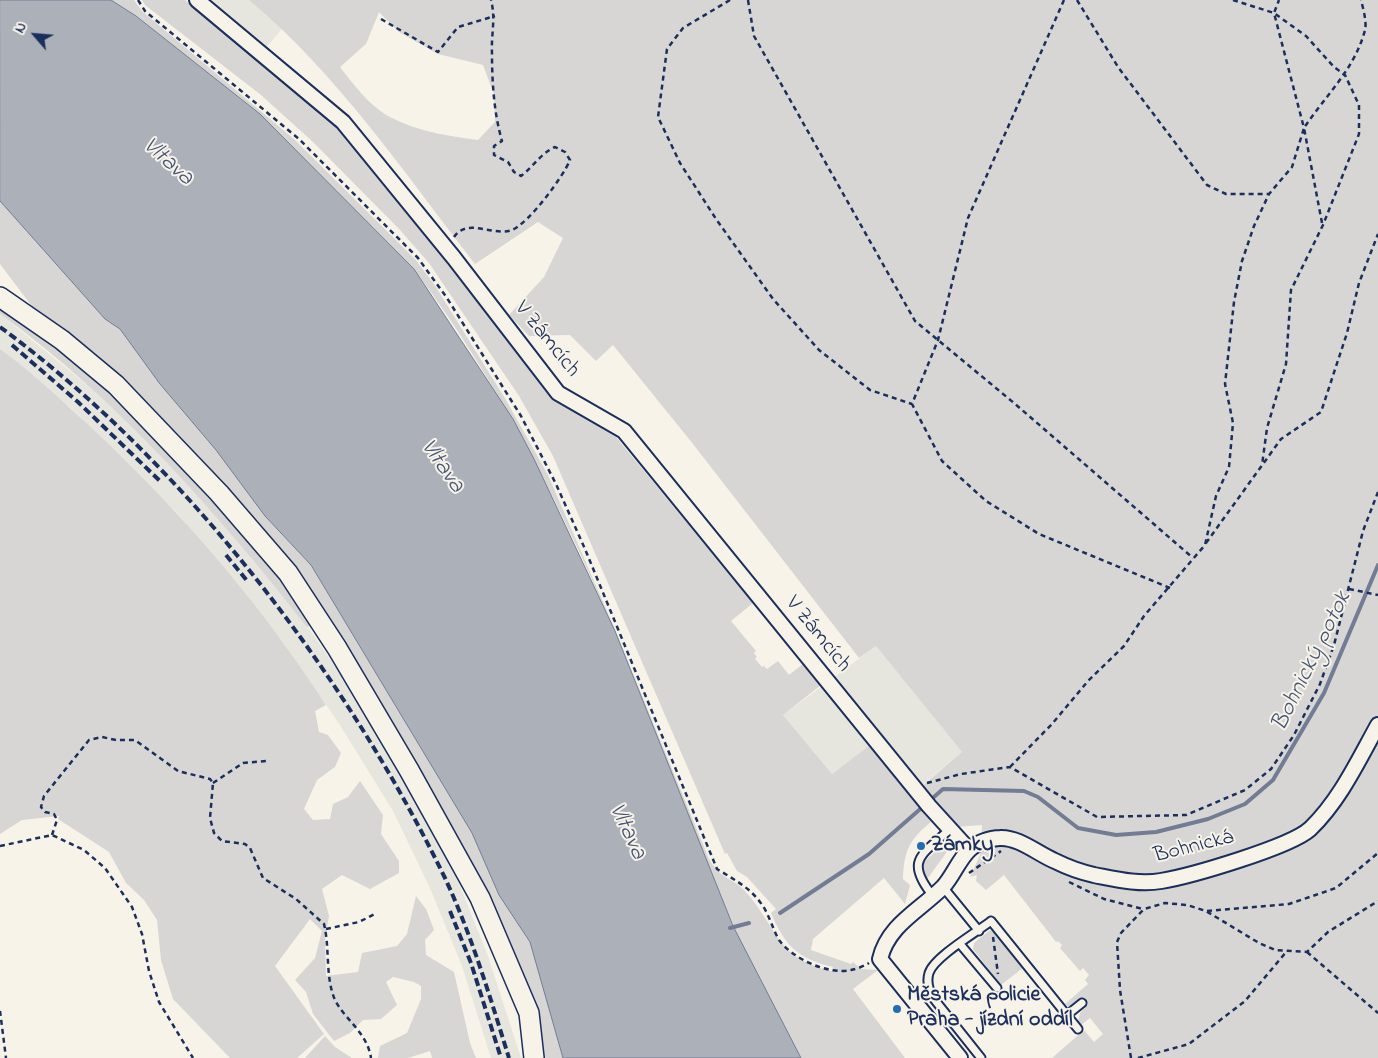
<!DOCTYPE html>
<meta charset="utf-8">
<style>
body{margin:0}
#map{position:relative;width:1378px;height:1058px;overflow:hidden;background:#f7f3e8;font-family:"Indie Flower",sans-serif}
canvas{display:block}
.north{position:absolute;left:10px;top:10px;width:50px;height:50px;-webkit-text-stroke:4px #f7f3e8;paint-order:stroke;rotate:297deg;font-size:14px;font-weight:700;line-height:20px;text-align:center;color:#1b2f5e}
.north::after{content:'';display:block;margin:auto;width:18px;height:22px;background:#1b2f5e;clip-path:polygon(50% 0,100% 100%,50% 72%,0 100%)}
</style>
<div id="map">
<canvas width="1378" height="1058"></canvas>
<div class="north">N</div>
</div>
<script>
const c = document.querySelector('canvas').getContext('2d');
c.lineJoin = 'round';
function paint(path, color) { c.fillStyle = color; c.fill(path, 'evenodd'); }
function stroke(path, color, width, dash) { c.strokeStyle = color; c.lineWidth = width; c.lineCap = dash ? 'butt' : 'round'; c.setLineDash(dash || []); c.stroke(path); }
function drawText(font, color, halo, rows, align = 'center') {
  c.font = font + ' "Indie Flower",sans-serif'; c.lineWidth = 4; c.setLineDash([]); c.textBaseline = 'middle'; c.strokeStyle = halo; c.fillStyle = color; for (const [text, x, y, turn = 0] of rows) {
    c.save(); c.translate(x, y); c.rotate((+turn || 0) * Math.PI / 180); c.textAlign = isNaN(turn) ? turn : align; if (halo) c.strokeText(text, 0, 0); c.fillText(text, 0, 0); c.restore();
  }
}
paint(new Path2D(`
 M 203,0 L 249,0 L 283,28 L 264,50 Z
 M 0,314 L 91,388 L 145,438 L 199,495 L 308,627 L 364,709 L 416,798 L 456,876 L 488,956 L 521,1058 L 491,1058 L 462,966 L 430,888 L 393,811 L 340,725 L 285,645 L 178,514 L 72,409 L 0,349 Z
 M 876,646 L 962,752 L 910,795 L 870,745 L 832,774 L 783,715 Z`), '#e6e5de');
paint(new Path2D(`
 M 111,0 L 134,0 L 142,11 L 295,140 L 415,259 L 434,284 L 506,400 L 548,475 L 613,625 L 709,859 C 721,880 732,877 745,891 C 779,929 775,958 832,971 L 833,967 C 798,959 785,946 771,913 L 776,909 L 747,877 L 737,871 L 727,853 L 725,854 L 553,456 L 519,396 L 429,263 L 400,230 L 313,142 L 261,95 L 145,5 L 142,0 L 185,0 L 340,128 L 552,397 L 616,437 L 753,603 L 731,621 L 756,651 L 754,653 L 757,657 L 755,659 L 762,667 L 764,666 L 767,669 L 778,661 L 789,675 L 803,664 L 821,685 L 783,715 L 832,774 L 870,745 L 931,822 C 909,840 904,851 903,879 L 910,885 L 905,904 L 884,878 L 813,939 L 811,950 L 851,964 L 853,962 L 861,969 L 878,970 L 853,989 L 905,1058 L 801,1058 C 777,1014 752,970 732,924 C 691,828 656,728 615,632 C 561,505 497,380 414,269 L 260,114 L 136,16 Z
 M 249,0 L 1378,0 L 1378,1058 L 1052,1058 L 1084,1030 L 1094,1042 L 1103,1034 L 1090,1018 L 1081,1025 L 1078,1021 L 1080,1013 L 1086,1007 L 1082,1002 L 1071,1008 L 1065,1004 L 1088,984 L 1085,980 L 1089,975 L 1083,968 L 1080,971 L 1060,948 L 1062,945 L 1058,941 L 1056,942 L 1004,875 L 986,890 L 976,881 L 977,875 L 970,877 L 980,855 L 982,825 L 956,827 L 921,787 L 962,752 L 876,646 L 859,658 L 693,444 L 613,345 L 596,361 L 570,335 L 529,336 L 509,315 L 544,277 L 563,238 L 538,222 L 475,264 C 405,174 337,73 249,0 ZM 379,12 L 399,32 L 438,54 L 483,65 L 494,94 L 495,122 L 478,140 C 449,136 419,132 392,118 C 371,108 354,85 340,67 L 366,44 Z
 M 0,201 L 105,319 L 120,329 L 160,384 L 216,450 L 265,516 L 311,565 L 472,833 L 499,895 L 530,942 L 563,1058 L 544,1058 L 526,985 L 508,938 L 488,894 L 345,643 L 283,553 L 130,391 L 31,305 L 0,264 Z
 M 0,305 L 33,328 L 114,394 L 266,557 L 314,623 L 307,627 C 216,512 120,401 0,314 Z
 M 0,349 C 34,374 66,404 97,433 C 183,514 262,606 326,705 L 315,711 L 319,732 L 328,735 L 341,753 L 335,767 L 317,780 L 304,809 L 313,820 L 330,819 L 333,804 L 348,797 L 360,781 L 383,815 L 381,834 L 399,861 L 399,873 L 370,889 L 342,875 L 322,889 L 329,916 L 325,938 L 326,976 L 358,972 L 362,953 L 397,946 L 407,934 L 416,896 L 426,909 L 434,930 L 425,940 L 426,955 L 454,972 L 470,1043 L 476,1058 L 432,1058 L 430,1051 L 408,1058 L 378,1058 L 380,1046 L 407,1033 L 421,999 L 421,986 L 414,982 L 393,977 L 386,982 L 397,1005 L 381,1019 L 363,1020 L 350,1033 L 334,1041 L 313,1014 L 306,992 L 295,980 L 315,958 L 322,931 L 310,919 L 275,966 L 324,1034 L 297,1058 L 230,1058 L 173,999 L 161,960 L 157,920 L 144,900 L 126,883 L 109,852 L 58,819 L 59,816 L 22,820 L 0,834 Z
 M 947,841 L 949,849 L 928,878 L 925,877 L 923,874 L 924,862 Z
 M 990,930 L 996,932 L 1024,967 L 1001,985 L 973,949 L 974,943 Z
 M 325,1036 L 335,1047 L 352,1058 L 305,1058 Z`), '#d7d6d4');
const water = new Path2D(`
 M 0,0 L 111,0 L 136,16 L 260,114 L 414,269 L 513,419 L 534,459 L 615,631 L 733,926 L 801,1058 L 563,1058 L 530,942 L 499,895 L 472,833 L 311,565 L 265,516 L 216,450 L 160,384 L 120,329 L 105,319 L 0,201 Z`);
paint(water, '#acb0b9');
stroke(water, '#727c95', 1);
stroke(new Path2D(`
 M 780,913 L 869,854 L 943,789 L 1024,791 L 1038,797 L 1078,828 L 1116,835 L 1156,832 L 1208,819 L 1245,804 L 1273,780 L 1324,693 L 1378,565
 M 730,928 L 749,923`), '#727c95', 4);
const service = new Path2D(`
 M 943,887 L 979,931
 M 933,896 C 904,860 922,855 950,829
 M 960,944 L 997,988
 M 1067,1015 L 1082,1003
 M 981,1058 L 934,999 C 929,991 926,983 929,973 C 934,957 977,932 991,921 L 1078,1029`);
const minor = new Path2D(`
 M 197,0 L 343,122 L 454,258 L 558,393 L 624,431 L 929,806 L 969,850
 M 960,1058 L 880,959 C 888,925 919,911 943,887 C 953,876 958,861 969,850 C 976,843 990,838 1000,838 C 1019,837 1038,854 1055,861 C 1067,867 1081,872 1094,875 C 1115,879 1139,885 1161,881 C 1191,876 1290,847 1310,829 C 1340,800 1358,761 1378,725`);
const secondary = new Path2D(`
 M 0,297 L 62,340 L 116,385 L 219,493 L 288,573 L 337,648 L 409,770 L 480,898 L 529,1013 L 534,1058`);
stroke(service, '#1b2f5e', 11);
stroke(minor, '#1b2f5e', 18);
stroke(secondary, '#1b2f5e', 22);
stroke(new Path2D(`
 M 138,0 L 145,11 L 299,139 L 418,258 L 447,298 L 521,416 L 556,484 L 585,549 L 717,869 C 733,879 749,887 760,902 C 769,913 772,928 779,940 C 793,959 828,975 851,970 C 857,969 864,966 869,963
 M 730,0 L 683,28 L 667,49 L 658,117 L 680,163 L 716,219 L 773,299 L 819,350 L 870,390 L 912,404
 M 748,0 L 754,36 L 915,321 L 1014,403 L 1193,558
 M 1064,0 L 968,218 L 938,340 L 912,404 L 942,461 L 986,501 L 1039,534 L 1170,588
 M 1077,0 L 1118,67 L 1207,185 L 1226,194 L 1269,194
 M 1233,0 L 1274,13 L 1306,36 L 1334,67 L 1345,75 L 1359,105 L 1359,134 L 1323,225 L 1291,290 L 1286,364 L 1267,428 L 1262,465
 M 381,19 L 438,52 L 458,27 L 495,16
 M 1322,223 L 1304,128 C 1325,96 1355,69 1365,30 C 1367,22 1363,8 1361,0
 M 454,237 C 468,217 493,237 512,230 C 529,223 563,177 570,160 L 565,152 L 555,147 C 540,154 534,166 521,176 L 514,172 L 508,162 L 494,155 L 494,146 L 502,141 C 494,113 492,83 492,53 C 491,34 496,19 491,0
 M 1206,543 L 1281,439 L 1321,412 L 1347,333 L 1359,283 L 1378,234
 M 1349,589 L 1378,595
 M 1010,767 L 1052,724 L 1088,681 L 1124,646 L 1144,616 L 1205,545 L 1216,496 L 1229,467 L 1233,423 L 1225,384 L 1234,302 L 1242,261 L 1254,226 L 1269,194 L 1292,167 L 1304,128 L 1274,13 L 1279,0
 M 213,783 L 243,763 L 267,761
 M 927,783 L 961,774 L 1010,767 L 1097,817 L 1186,815 L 1245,790 L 1271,769 L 1294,735 L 1320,684 L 1334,645 L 1363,531 L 1378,492
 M 52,835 L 57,820 L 54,814 L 45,812 L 41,807 L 44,796 L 89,740 L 102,737 L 116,740 L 135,740 L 178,771 L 210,779 L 213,783 L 210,818 L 214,833 L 222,841 L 245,844 L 250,848 L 263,878 L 296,899 L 324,924 C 330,948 325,977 335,1000 C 345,1020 367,1032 371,1058
 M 0,846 L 52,835 L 84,850 L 105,868 L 132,907 L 142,934 L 149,971 L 159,1002 L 193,1058
 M 969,873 L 1001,851
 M 1069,882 L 1104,899 L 1143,909
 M 1207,911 L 1289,904 L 1336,888 L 1378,853
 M 326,929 L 359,922 L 375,914
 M 993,937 L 998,974
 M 1307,952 L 1378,1013
 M 0,1011 L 6,1058
 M 1131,1058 L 1120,990 L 1117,942 L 1121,933 L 1144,909 L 1165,903 L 1187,905 L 1206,911 L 1259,943 L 1275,950 L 1307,952 L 1328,932 L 1378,901
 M 1138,1058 L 1189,1044 L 1245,1001 L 1287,951`), '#1b2f5e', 2.5, [5, 4]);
stroke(service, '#f7f3e8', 7);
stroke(minor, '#f7f3e8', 14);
stroke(secondary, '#f7f3e8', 19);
stroke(new Path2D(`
 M 0,327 C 184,462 346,674 445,878 C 472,936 490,997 509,1058
 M 12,345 L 78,402 L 161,482
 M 226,555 L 248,582
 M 450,911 L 471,963 L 501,1058`), '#1b2f5e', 4, [8, 4]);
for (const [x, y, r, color] of [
 [921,846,5,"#1f6fb2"],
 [897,1009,5,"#1f6fb2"]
]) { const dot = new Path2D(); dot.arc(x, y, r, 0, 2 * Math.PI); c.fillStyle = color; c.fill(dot); stroke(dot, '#f7f3e8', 2); }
drawText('22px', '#1b2f5e', '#f7f3e8', [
 ["V Zámcích",546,340,51],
 ["V Zámcích",817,635,51],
 ["Bohnická",1194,848,-14]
]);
drawText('bold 22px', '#1b2f5e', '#f7f3e8', [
 ["Zámky",931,846],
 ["Městská policie",907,996],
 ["Praha - jízdní oddíl",907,1021]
], 'left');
drawText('italic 24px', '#465679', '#f7f3e8', [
 ["Vltava",167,163,42],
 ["Vltava",441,467,55],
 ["Bohnický potok",1313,662,-64],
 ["Vltava",626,832,65]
]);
</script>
